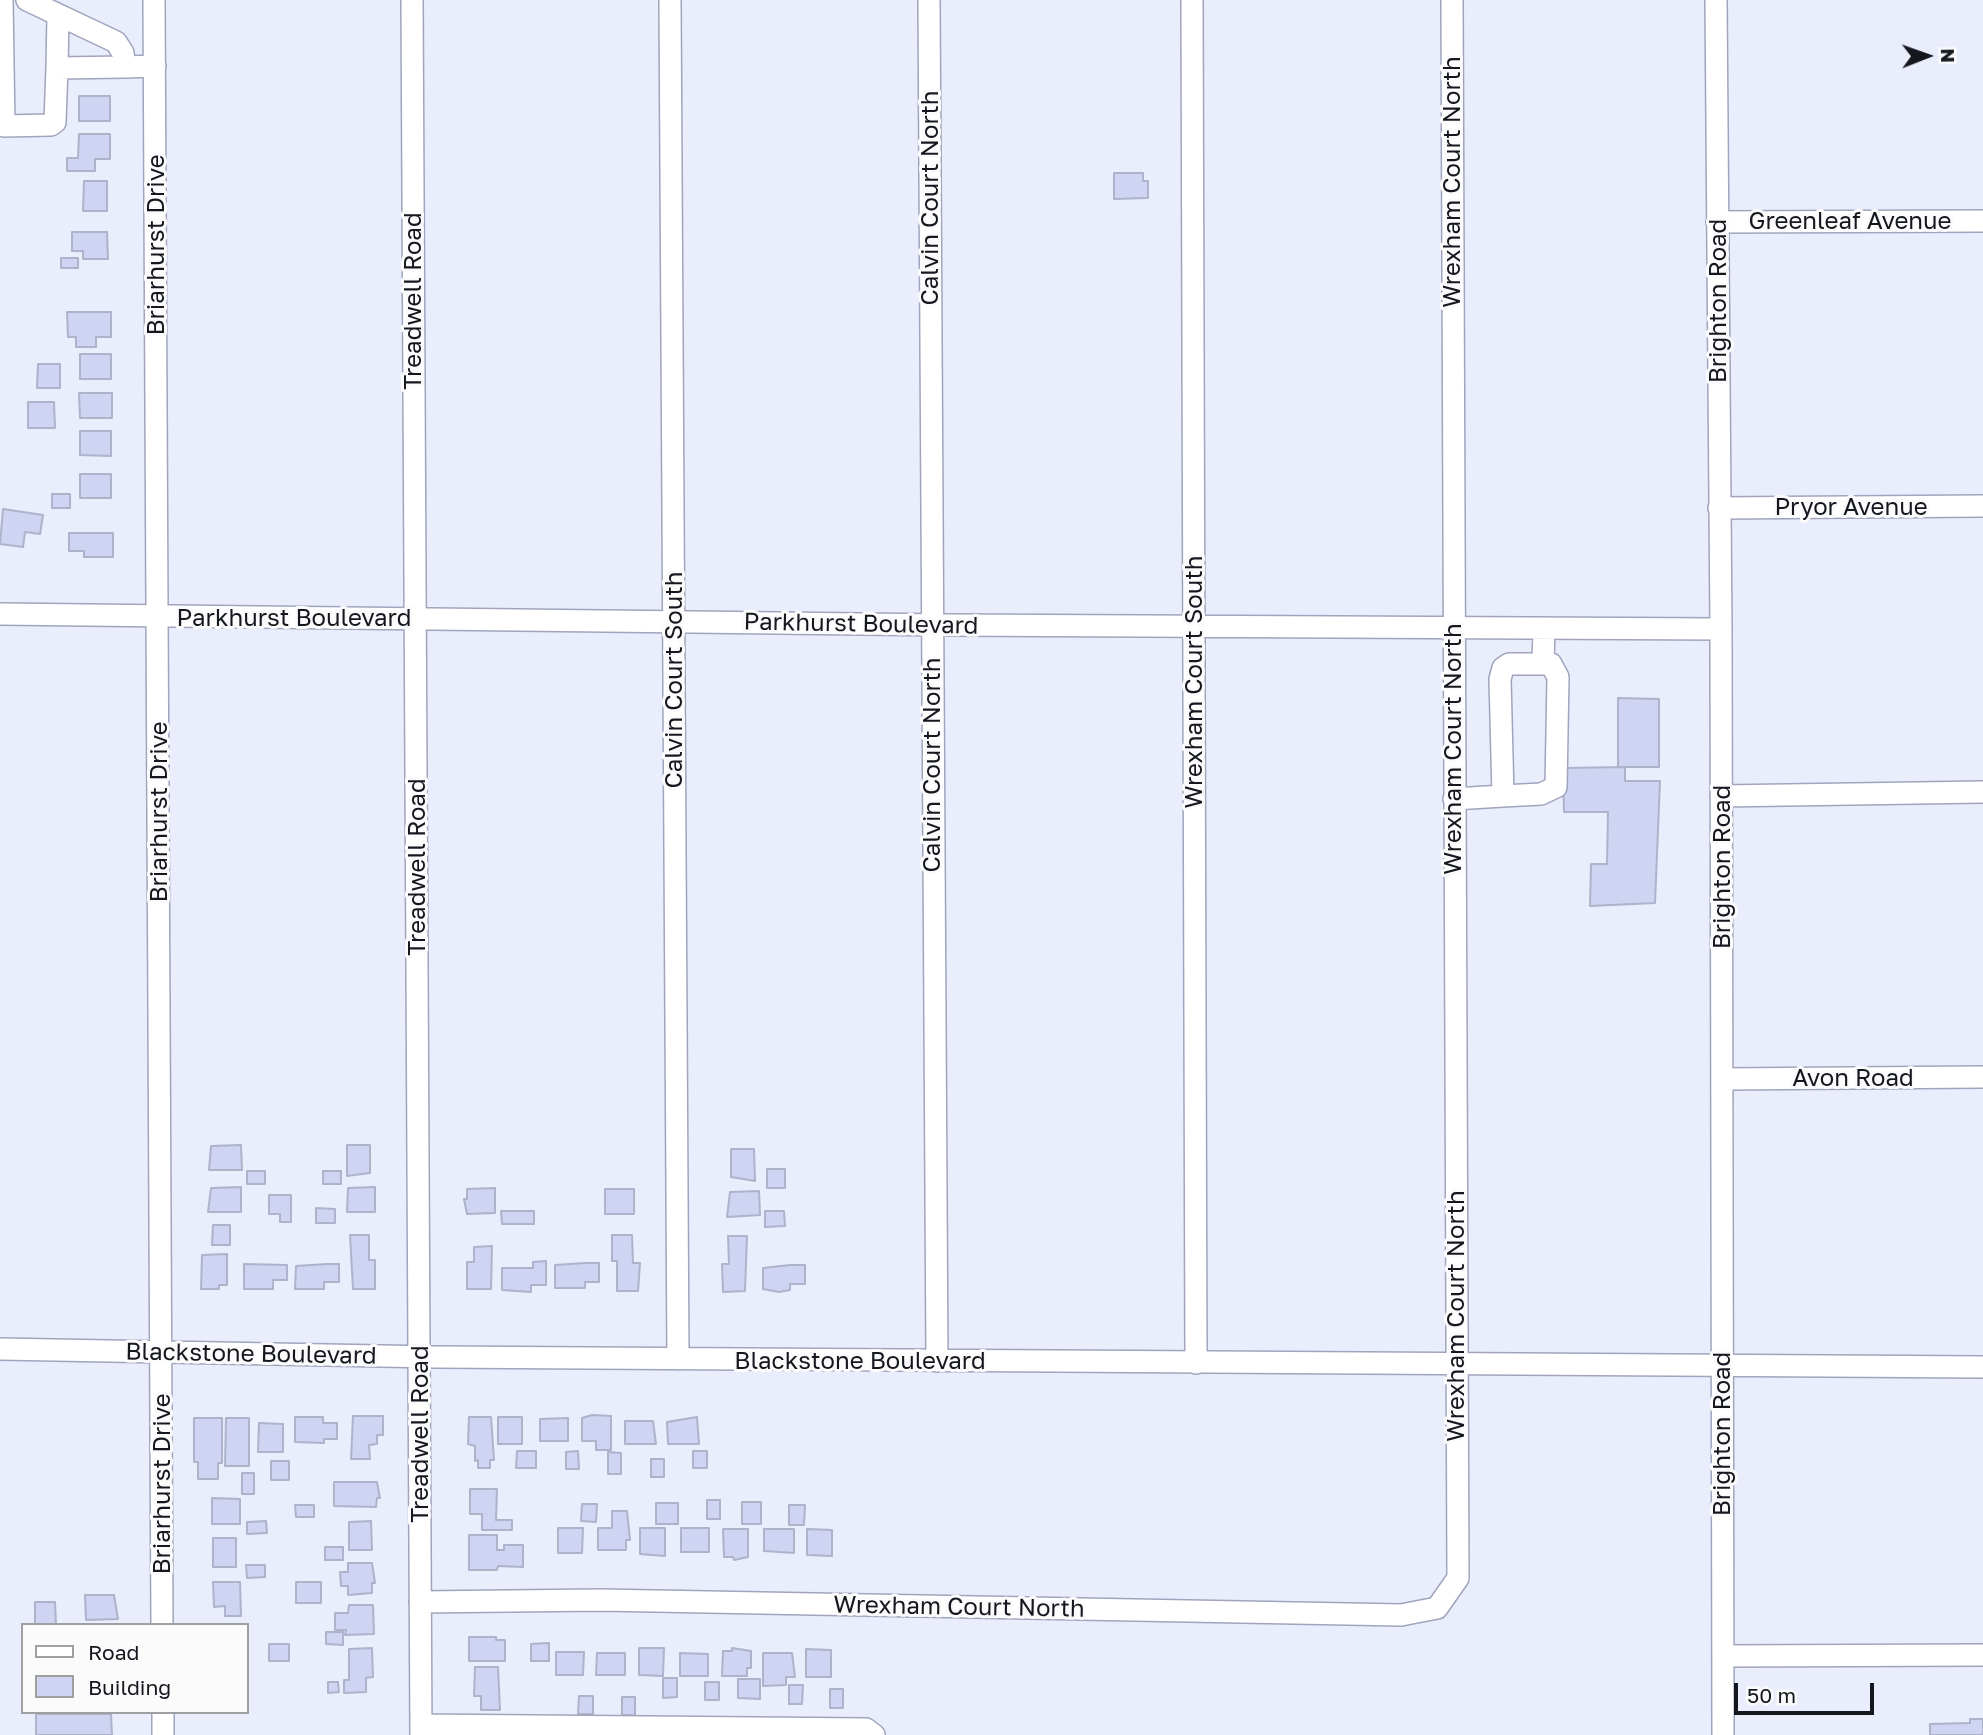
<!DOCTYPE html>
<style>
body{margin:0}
#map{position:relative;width:1983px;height:1735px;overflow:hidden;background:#eaedfc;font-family:"Golos Text",sans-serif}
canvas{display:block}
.legend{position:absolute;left:21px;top:1623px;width:228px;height:91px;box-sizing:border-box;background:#fbfbfb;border:2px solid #9fa0a3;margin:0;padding:9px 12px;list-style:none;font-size:21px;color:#15171f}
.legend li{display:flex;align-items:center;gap:14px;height:35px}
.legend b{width:35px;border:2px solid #9fa0a3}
.north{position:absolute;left:1892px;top:21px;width:70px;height:70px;-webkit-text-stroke:5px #fbfbfb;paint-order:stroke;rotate:89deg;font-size:19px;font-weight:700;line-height:28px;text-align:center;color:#15171f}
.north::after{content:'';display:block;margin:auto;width:24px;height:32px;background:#15171f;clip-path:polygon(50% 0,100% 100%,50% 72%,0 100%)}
.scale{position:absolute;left:1734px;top:1683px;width:140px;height:32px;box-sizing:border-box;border:4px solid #15171f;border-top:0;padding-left:9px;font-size:21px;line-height:24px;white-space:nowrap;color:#15171f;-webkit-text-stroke:5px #fbfbfb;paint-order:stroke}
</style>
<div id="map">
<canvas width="1983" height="1735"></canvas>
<ul class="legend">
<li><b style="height:9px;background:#fff"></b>Road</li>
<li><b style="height:19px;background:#ced4f2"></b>Building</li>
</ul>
<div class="north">N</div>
<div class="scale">50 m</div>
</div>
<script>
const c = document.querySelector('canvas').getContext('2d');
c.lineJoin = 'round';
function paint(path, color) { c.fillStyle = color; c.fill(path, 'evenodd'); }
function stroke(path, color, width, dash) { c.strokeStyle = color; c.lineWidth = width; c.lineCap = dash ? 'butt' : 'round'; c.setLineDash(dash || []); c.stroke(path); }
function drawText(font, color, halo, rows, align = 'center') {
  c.font = font + ' "Golos Text",sans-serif'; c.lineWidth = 6; c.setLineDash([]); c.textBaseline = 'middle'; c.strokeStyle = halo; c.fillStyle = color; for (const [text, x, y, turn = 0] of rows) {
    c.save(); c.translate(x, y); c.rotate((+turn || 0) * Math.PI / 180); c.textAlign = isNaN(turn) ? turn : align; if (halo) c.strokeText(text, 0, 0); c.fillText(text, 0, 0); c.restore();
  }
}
const building = new Path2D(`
 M 79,96 L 110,96 L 110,121 L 79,121 Z
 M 79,134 L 110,134 L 110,159 L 95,159 L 95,171 L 67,171 L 67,158 L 78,158 Z
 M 1114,173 L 1143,173 L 1143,181 L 1148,181 L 1148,198 L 1114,199 Z
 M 84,181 L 107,181 L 107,211 L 83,211 Z
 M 72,232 L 107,232 L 108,259 L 83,259 L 83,251 L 72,251 Z
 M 61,258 L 78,258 L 78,268 L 61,268 Z
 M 67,312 L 111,312 L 111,337 L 96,337 L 96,347 L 76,347 L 76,337 L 68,337 Z
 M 80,354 L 111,354 L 111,379 L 80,379 Z
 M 38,364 L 60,364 L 60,388 L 37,388 Z
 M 79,393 L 112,393 L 112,418 L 80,418 Z
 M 28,402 L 54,402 L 55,428 L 28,428 Z
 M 80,431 L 111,431 L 111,456 L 80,455 Z
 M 80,474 L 111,474 L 111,498 L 80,498 Z
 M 52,494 L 70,494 L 70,508 L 52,508 Z
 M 3,509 L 43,515 L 40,534 L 25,532 L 23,547 L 0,544 Z
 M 69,533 L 113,533 L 113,557 L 84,557 L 84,551 L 69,551 Z
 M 1618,698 L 1659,699 L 1659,767 L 1618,767 Z
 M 1625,767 L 1625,781 L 1660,781 L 1655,903 L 1590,906 L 1591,864 L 1607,864 L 1608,812 L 1564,812 L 1563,768 Z
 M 241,1145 L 242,1170 L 209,1170 L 211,1146 Z
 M 347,1145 L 370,1145 L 370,1173 L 347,1176 Z
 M 731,1149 L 754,1149 L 755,1181 L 731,1177 Z
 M 767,1169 L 785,1169 L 785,1188 L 767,1188 Z
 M 247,1171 L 265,1171 L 265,1184 L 247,1184 Z
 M 323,1171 L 341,1171 L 341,1184 L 323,1184 Z
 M 241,1187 L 241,1212 L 208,1212 L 211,1188 Z
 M 375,1187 L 375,1212 L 347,1212 L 348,1188 Z
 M 495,1188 L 495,1213 L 467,1214 L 464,1199 L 467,1199 L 467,1189 Z
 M 605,1189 L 634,1189 L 634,1214 L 605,1214 Z
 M 759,1191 L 760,1215 L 727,1217 L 730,1192 Z
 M 269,1195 L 291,1195 L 291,1222 L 280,1222 L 280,1214 L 269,1214 Z
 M 316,1208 L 335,1209 L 335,1223 L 316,1223 Z
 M 501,1211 L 534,1211 L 534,1224 L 502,1224 Z
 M 765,1211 L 784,1211 L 785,1226 L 765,1227 Z
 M 213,1225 L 230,1225 L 230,1245 L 212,1245 Z
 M 350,1235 L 369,1235 L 369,1260 L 375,1260 L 375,1289 L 353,1289 Z
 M 612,1235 L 632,1235 L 633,1263 L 640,1263 L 638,1291 L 617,1291 L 617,1261 L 612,1261 Z
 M 728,1236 L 747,1236 L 745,1291 L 723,1292 L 722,1264 L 729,1264 Z
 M 492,1246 L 491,1289 L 467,1289 L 467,1262 L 474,1262 L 474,1247 Z
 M 227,1254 L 227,1285 L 219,1285 L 219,1289 L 201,1289 L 202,1255 Z
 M 546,1261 L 546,1285 L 531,1285 L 531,1292 L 502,1290 L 502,1268 L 533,1268 L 533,1262 Z
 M 585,1263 L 599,1263 L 599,1282 L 585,1282 L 585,1288 L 555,1288 L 555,1265 Z
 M 244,1264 L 287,1265 L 287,1280 L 273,1280 L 273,1289 L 244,1289 Z
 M 327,1264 L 339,1264 L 339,1282 L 324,1282 L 324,1289 L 295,1289 L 296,1266 Z
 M 790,1265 L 805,1265 L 805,1284 L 790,1284 L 790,1290 L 779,1292 L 763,1289 L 763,1268 Z
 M 592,1415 L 611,1416 L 611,1450 L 596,1450 L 596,1441 L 582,1441 L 582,1418 Z
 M 353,1416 L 383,1416 L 383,1435 L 377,1435 L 377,1444 L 369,1445 L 370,1459 L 351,1459 Z
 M 295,1417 L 323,1417 L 323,1423 L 337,1423 L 337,1439 L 324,1439 L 324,1443 L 295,1442 Z
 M 469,1417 L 491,1417 L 494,1460 L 490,1460 L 490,1468 L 478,1468 L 478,1460 L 475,1461 L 475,1446 L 468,1444 Z
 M 498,1417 L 522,1417 L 522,1444 L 498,1444 Z
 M 697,1417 L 699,1444 L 668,1444 L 667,1422 Z
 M 194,1418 L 222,1418 L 222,1463 L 218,1463 L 218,1479 L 198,1479 L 198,1462 L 194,1462 Z
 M 226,1418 L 249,1418 L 249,1466 L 225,1466 Z
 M 568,1418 L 568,1441 L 540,1441 L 540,1419 Z
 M 625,1421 L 653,1421 L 656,1444 L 625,1444 Z
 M 259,1423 L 283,1424 L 283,1452 L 258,1452 Z
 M 517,1451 L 536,1451 L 536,1468 L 516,1468 Z
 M 578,1451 L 579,1469 L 566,1469 L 566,1452 Z
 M 693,1451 L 707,1451 L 707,1468 L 693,1468 Z
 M 608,1452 L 621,1453 L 621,1474 L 608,1474 Z
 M 651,1459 L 664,1459 L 664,1477 L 651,1477 Z
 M 271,1461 L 289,1461 L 289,1480 L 271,1480 Z
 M 242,1473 L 254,1473 L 254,1494 L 242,1494 Z
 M 334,1482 L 377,1482 L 380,1498 L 377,1498 L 376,1507 L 334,1506 Z
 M 470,1489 L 497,1489 L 496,1520 L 512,1520 L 512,1530 L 482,1530 L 482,1514 L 470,1514 Z
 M 212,1498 L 240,1499 L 240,1524 L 212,1524 Z
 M 707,1500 L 720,1500 L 720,1519 L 707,1519 Z
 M 742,1502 L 761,1502 L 761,1524 L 742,1524 Z
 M 656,1503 L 678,1503 L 678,1524 L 656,1524 Z
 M 582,1504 L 597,1504 L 596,1522 L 581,1521 Z
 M 295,1505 L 314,1505 L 314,1517 L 296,1517 Z
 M 789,1505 L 805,1505 L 804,1525 L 789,1525 Z
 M 612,1511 L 627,1511 L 630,1540 L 626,1540 L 626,1550 L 598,1550 L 598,1528 L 612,1528 Z
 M 266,1521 L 267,1533 L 247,1534 L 247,1522 Z
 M 371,1521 L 372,1550 L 349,1550 L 349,1522 Z
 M 558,1528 L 583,1528 L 582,1553 L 558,1553 Z
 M 640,1528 L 665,1528 L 665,1556 L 640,1554 Z
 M 681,1528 L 709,1528 L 709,1552 L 681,1552 Z
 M 723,1529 L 748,1529 L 748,1557 L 734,1560 L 733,1557 L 724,1557 Z
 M 764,1529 L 794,1529 L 794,1553 L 764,1551 Z
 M 807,1529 L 832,1530 L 832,1556 L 807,1555 Z
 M 469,1535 L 497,1535 L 497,1550 L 504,1550 L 504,1545 L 523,1545 L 523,1567 L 498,1566 L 497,1570 L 469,1570 Z
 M 213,1538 L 236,1538 L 236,1567 L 213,1567 Z
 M 325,1547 L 343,1547 L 343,1560 L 325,1560 Z
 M 348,1563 L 372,1563 L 375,1583 L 372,1583 L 372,1593 L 348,1595 L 348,1586 L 341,1586 L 340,1572 L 348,1572 Z
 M 246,1565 L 265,1565 L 265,1577 L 247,1578 Z
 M 213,1582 L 240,1582 L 241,1616 L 225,1616 L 225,1606 L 214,1607 Z
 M 296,1582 L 321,1582 L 321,1603 L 296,1603 Z
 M 85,1595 L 114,1595 L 118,1619 L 86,1620 Z
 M 35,1602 L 55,1602 L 56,1625 L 35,1625 Z
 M 349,1605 L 373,1605 L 374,1634 L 345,1635 L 346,1630 L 335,1630 L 335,1613 L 348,1613 Z
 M 326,1632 L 343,1632 L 343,1645 L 326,1644 Z
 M 469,1637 L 496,1637 L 496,1640 L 505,1640 L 505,1661 L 469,1661 Z
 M 549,1643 L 549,1661 L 531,1661 L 531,1644 Z
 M 269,1644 L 289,1644 L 289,1661 L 269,1661 Z
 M 372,1648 L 373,1677 L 366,1678 L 366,1692 L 344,1693 L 344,1680 L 349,1680 L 349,1649 Z
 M 639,1648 L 664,1648 L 663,1676 L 639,1675 Z
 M 732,1648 L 751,1651 L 751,1668 L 747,1668 L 747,1676 L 722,1676 L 723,1651 L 732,1651 Z
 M 806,1649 L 831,1650 L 831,1677 L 806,1677 Z
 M 556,1652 L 584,1652 L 583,1675 L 556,1675 Z
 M 597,1653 L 625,1653 L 625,1675 L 596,1675 Z
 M 680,1653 L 708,1654 L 708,1676 L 680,1676 Z
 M 763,1653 L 792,1653 L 795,1677 L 786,1677 L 786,1685 L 763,1686 Z
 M 475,1667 L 498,1667 L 500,1710 L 481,1710 L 481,1696 L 474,1696 Z
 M 663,1678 L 677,1678 L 677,1697 L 663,1698 Z
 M 738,1679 L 760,1679 L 760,1699 L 738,1698 Z
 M 328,1682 L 338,1682 L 339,1692 L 328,1693 Z
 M 705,1682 L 719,1682 L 719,1700 L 705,1700 Z
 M 789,1685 L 803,1685 L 802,1704 L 789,1704 Z
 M 830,1689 L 843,1689 L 843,1708 L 830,1708 Z
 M 579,1696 L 593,1696 L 593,1714 L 578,1714 Z
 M 622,1697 L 635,1697 L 635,1715 L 622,1715 Z
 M 36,1714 L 111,1714 L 112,1735 L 36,1735 Z
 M 1970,1719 L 1983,1719 L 1983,1735 L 1930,1735 L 1930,1724 L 1970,1723 Z`);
paint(building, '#ced4f2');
stroke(building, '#aeb3cb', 2);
const minor = new Path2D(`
 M 2,0 L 4,126 L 51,125 L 55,122 L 57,68
 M 27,0 L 116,42 L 123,53 L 125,67 L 155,66
 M 154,0 L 162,1625
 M 412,0 L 421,1735
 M 670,0 L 678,1359
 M 929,0 L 937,1361
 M 1192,0 L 1196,1363
 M 1716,0 L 1721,629 L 1723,1735
 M 58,15 L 57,68 L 125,67
 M 1717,222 L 1983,221
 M 1719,508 L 1983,506
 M 0,614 L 949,625 L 1721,629
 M 1503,796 L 1541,794 L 1556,787 L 1558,677 L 1551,664 L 1543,664
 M 1721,796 L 1983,792
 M 1454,799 L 1503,796 L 1500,679 L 1503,668 L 1509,664 L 1543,664 L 1544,628
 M 1723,1079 L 1983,1077
 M 0,1349 L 436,1357 L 1983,1367
 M 420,1602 L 601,1600 L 1401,1615 L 1437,1608 L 1458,1578 L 1452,0
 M 1723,1656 L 1983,1655
 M 163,1712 L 163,1735
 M 421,1725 L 866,1729 L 874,1735`);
stroke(minor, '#a0a5bd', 24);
stroke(minor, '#fff', 21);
drawText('24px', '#15171f', '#fbfbfb', [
 ["Wrexham Court North",1452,182,-90],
 ["Calvin Court North",930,198,-90],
 ["Greenleaf Avenue",1850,221],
 ["Briarhurst Drive",156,245,-90],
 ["Treadwell Road",413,301,-90],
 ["Brighton Road",1718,301,-90],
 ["Pryor Avenue",1851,507],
 ["Parkhurst Boulevard",294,618],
 ["Parkhurst Boulevard",861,624,1],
 ["Calvin Court South",674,680,-90],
 ["Wrexham Court South",1194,682,-90],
 ["Wrexham Court North",1453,749,-90],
 ["Calvin Court North",932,765,-90],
 ["Briarhurst Drive",159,812,-90],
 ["Treadwell Road",417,867,-90],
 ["Brighton Road",1722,867,-90],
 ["Avon Road",1853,1078],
 ["Wrexham Court North",1456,1316,-90],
 ["Blackstone Boulevard",251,1354,1],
 ["Blackstone Boulevard",860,1361],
 ["Treadwell Road",420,1434,-90],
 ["Brighton Road",1722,1434,-90],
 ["Briarhurst Drive",162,1484,-90],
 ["Wrexham Court North",959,1607,1]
]);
</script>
